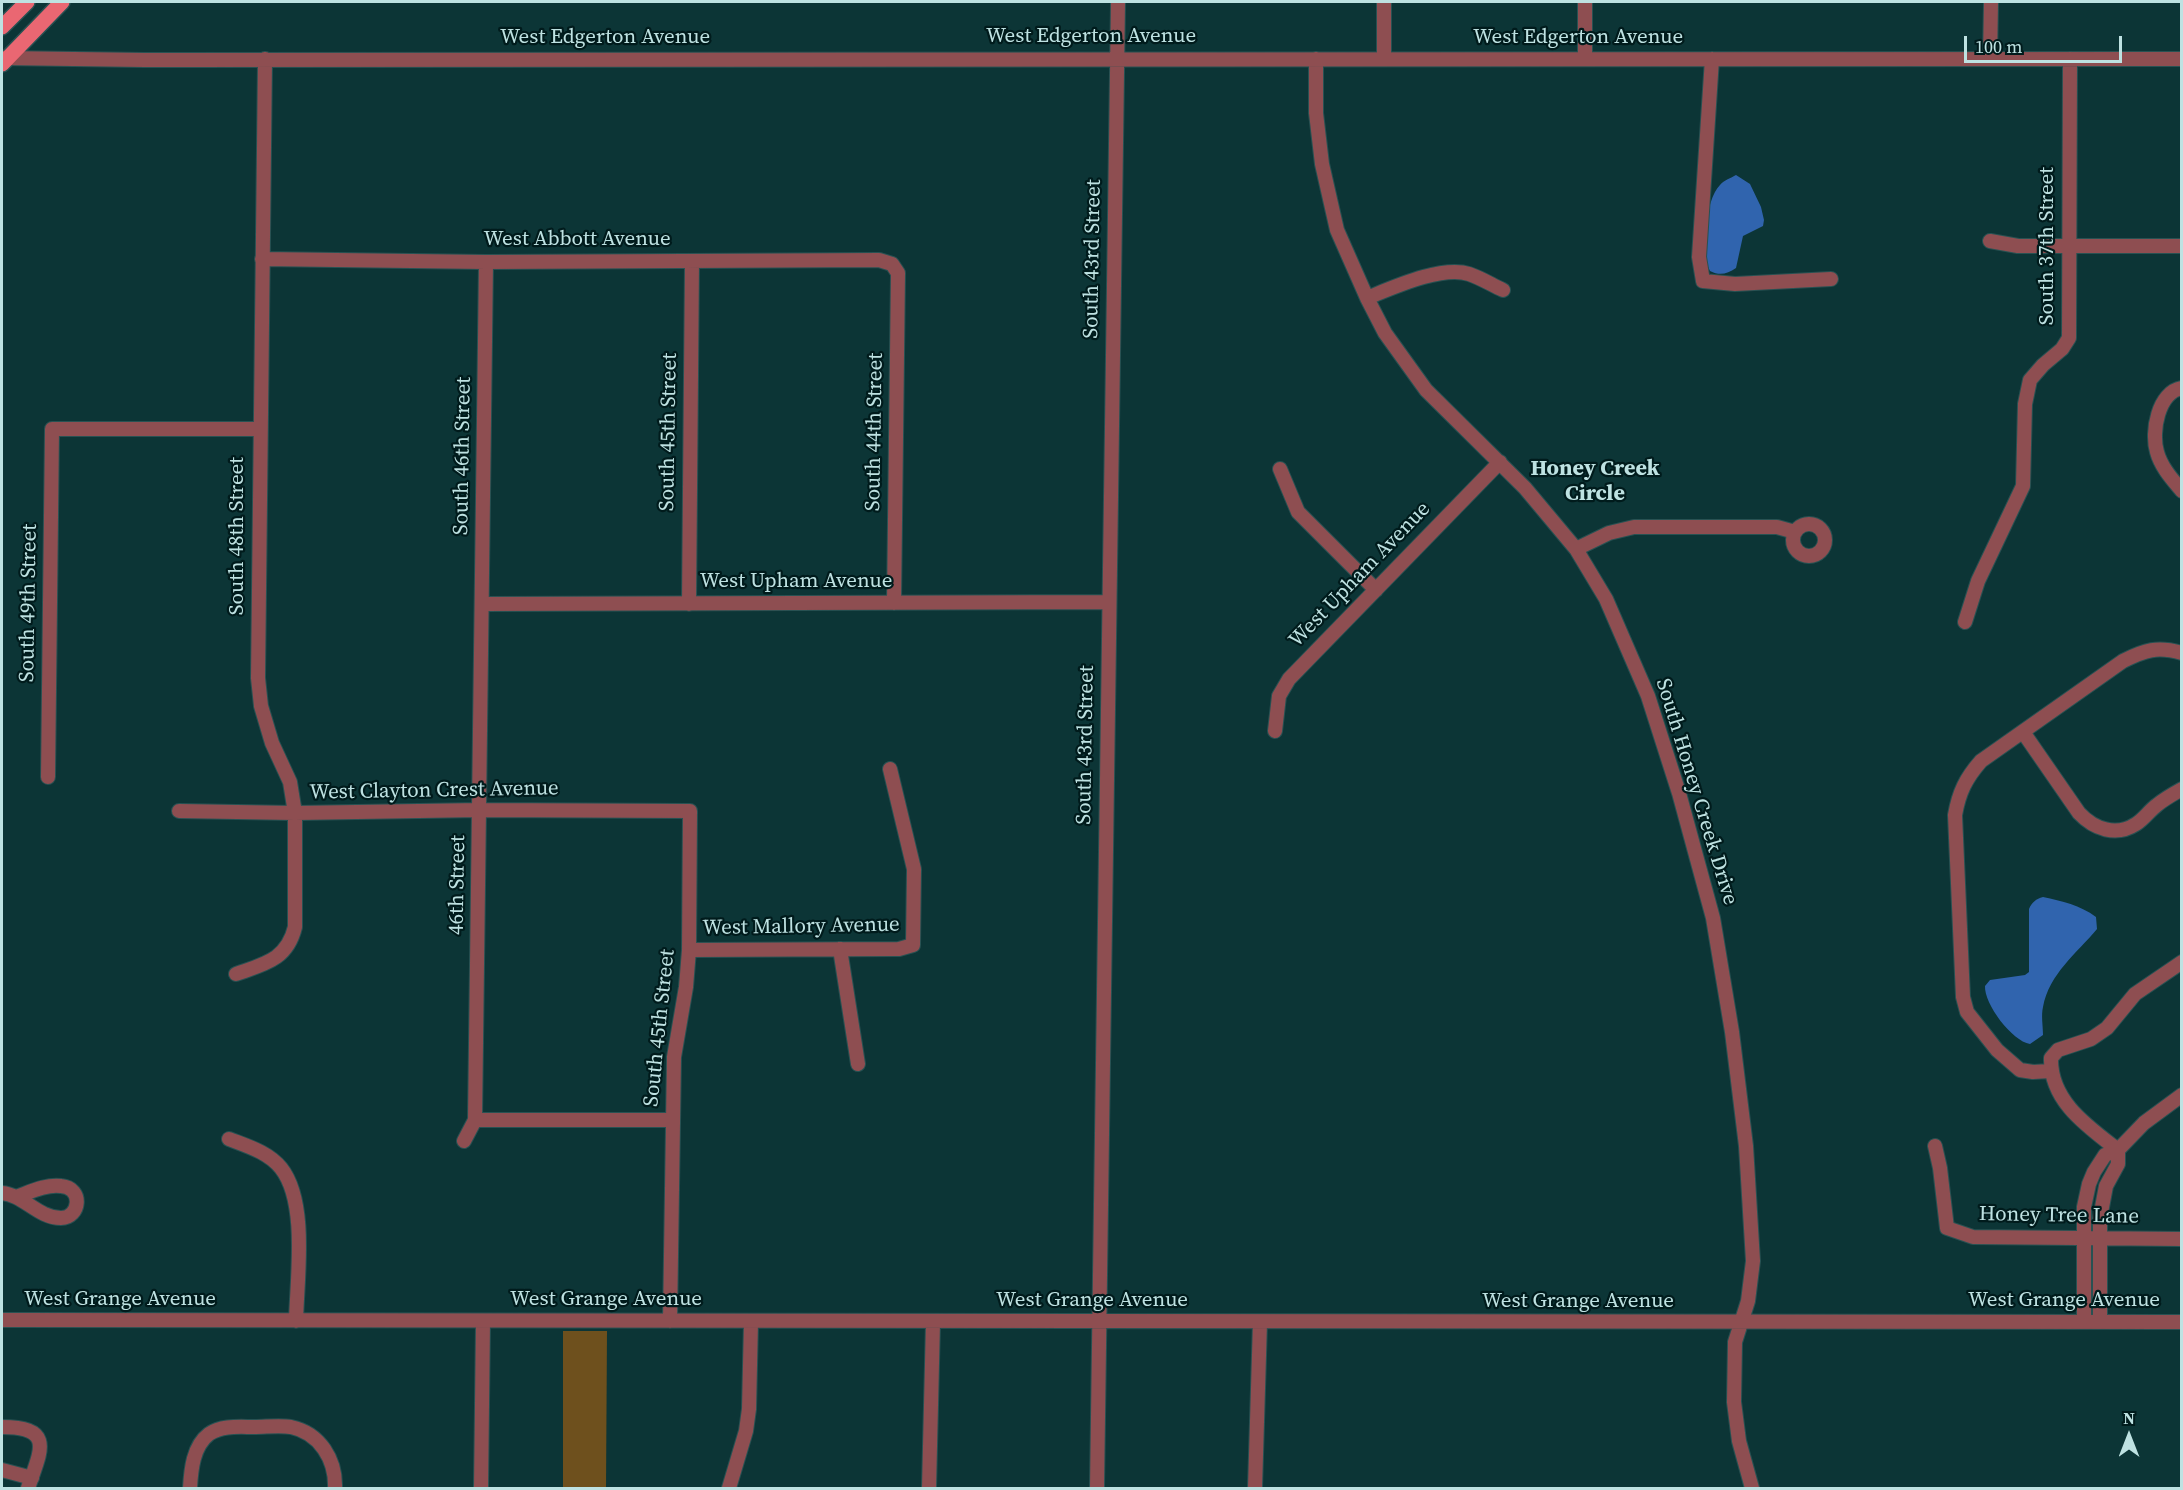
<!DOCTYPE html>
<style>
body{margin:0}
#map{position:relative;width:2183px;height:1490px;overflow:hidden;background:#0c3536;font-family:"Source Serif 4",serif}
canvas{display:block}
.frame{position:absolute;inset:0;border:3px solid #bee2e2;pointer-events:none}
.north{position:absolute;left:2099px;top:1406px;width:60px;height:60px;-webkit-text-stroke:4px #001b1c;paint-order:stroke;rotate:0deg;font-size:16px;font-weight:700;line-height:24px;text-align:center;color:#bee2e2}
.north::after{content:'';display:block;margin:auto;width:21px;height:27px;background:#bee2e2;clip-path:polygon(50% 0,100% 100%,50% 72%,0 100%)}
.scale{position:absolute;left:1964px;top:36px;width:158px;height:27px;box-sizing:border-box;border:3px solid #bee2e2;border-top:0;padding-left:8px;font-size:18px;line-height:21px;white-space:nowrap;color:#bee2e2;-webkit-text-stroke:4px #001b1c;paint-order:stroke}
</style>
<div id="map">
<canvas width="2183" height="1490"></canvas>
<div class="frame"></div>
<div class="north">N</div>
<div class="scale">100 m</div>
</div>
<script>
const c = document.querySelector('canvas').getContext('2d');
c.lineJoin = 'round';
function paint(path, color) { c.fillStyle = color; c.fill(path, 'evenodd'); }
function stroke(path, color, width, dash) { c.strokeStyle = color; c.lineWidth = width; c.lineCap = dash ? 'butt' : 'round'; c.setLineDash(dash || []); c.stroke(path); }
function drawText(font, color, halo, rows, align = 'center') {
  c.font = font + ' "Source Serif 4",serif'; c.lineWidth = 4.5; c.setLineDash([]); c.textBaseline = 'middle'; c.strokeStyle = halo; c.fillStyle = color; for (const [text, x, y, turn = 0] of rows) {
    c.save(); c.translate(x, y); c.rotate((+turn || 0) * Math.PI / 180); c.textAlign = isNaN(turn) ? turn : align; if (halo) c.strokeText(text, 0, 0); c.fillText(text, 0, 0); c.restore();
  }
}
paint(new Path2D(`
 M 563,1331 L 607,1331 L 606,1488 L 563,1488 Z`), '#6e501d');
paint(new Path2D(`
 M 1736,175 L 1750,184 L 1761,207 L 1764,220 L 1763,226 L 1743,236 L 1736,268 C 1727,274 1720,276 1710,271 C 1700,254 1705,200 1720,185 C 1724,180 1731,178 1736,175 Z
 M 2043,897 C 2062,901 2080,905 2096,917 L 2097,929 C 2077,953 2049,974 2043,1007 C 2041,1015 2043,1026 2043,1035 L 2030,1044 C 2012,1041 1984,1004 1985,986 L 1990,980 L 2025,975 L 2029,972 L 2029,909 C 2032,902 2036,899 2043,897 Z`), '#3064ae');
const minor = new Path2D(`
 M 2,58 L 145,60 L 2182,59
 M 1316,59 L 1316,113 L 1322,164 L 1337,230 L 1367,298 L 1385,333 L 1426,390 L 1525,488 L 1576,549 L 1606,599 L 1648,696 L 1679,793 L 1713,918 L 1732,1032 L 1746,1146 L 1753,1261 L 1748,1301 L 1735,1342 L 1734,1402 L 1739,1441 L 1752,1488
 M 1384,59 L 1384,2
 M 1585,59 L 1585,2
 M 1712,59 L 1699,257 L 1703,281 L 1735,284 L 1831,279
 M 1990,59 L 1991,2
 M 1990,241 L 2018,246 L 2182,246
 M 262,259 L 486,262 L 879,260 L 892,264 L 898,273 L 894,603
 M 1367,298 C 1392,288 1442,265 1469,274 C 1481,278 1492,285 1503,290
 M 2182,388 C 2158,392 2151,432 2157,452 C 2161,467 2172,479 2182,491
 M 1280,469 L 1298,512 L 1376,590
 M1793 540a16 16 0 1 1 32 0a16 16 0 1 1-32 0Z
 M 1576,549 L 1609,533 L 1634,527 L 1777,527 L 1795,532
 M 483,604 L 1109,602
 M 689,604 L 692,261
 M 1965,622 L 1978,581 L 2023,486 L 2025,404 L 2030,380 L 2043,365 L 2062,349 L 2069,338 L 2070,59
 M 1275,731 L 1279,696 L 1289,679 L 1500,462
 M 2023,732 L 2079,813 C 2094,829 2116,837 2136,824 C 2144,819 2149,811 2157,805 C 2164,799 2173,794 2182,789
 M 48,777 L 52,429 L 260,429
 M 179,811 L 295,813 L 480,810 L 690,811 L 689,950 L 686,987 L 674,1057 L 670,1321
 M 840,949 L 858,1064
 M 689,950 L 899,949 L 913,945 L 914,869 L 890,769
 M 236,974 C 264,964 287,960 295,927 L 295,813 L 290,782 L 272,743 L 261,706 L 258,678 L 265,59
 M 2050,1071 L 2033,1072 L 2020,1070 L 1997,1050 L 1967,1012 L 1963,997 L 1955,815 C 1959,792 1966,778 1981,761 L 2123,661 C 2145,650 2157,646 2182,653
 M 475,1120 L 672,1120
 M 229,1139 C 247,1146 268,1152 281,1168 C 308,1202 297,1278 296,1321
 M 464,1141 L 475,1120 L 486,262
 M 1935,1146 L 1940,1168 L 1947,1228 L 1973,1237 L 2182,1239
 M 2118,1150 C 2087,1126 2050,1101 2051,1058 L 2058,1050 L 2091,1039 L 2107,1028 L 2135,994 L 2182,962
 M 2,1193 C 24,1195 38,1218 61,1218 C 80,1218 84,1188 61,1186 C 46,1184 30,1192 16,1197
 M 2,1320 L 2182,1322
 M 2084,1322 L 2084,1207 L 2089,1184 L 2094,1172 L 2105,1155 L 2118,1150 L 2144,1123 L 2182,1095
 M 2100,1322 L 2100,1218 L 2106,1186 L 2118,1164 L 2118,1150
 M 2,1427 C 56,1427 40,1452 28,1488
 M 2,1470 L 32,1478
 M 190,1488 C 191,1470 193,1446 209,1434 C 222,1425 240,1427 254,1427 C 266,1427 280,1425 291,1427 C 320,1433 336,1460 335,1488
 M 481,1488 L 483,1321
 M 729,1488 L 746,1431 L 749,1409 L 751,1322
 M 929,1488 L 933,1322
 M 1097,1488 L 1118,2
 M 1255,1488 L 1260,1322`);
const major = new Path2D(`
 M 2,27 L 27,2
 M 2,64 L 62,2`);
stroke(minor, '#285152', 16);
stroke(major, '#285152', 18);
stroke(minor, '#8e4e51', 14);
stroke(major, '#ea6772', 15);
drawText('21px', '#bee2e2', '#001b1c', [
 ["West Edgerton Avenue",1091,37],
 ["West Edgerton Avenue",605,38],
 ["West Edgerton Avenue",1578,38],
 ["West Abbott Avenue",577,240],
 ["South 37th Street",2048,246,-90],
 ["South 43rd Street",1093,259,-89],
 ["South 45th Street",669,432,-89],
 ["South 44th Street",875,432,-89],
 ["South 46th Street",463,456,-89],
 ["South 48th Street",238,536,-90],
 ["West Upham Avenue",1360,575,-46],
 ["West Upham Avenue",796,582],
 ["South 49th Street",29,603,-89],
 ["South 43rd Street",1086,745,-89],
 ["West Clayton Crest Avenue",434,791,-1],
 ["South Honey Creek Drive",1696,792,73],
 ["46th Street",458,885,-89],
 ["West Mallory Avenue",801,927,-1],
 ["South 45th Street",660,1028,-84],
 ["Honey Tree Lane",2059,1216,1],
 ["West Grange Avenue",120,1300],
 ["West Grange Avenue",606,1300],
 ["West Grange Avenue",1092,1301],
 ["West Grange Avenue",2064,1301],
 ["West Grange Avenue",1578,1302]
]);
drawText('bold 22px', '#bee2e2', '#001b1c', [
 ["Honey Creek",1595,469],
 ["Circle",1595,494]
]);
</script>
